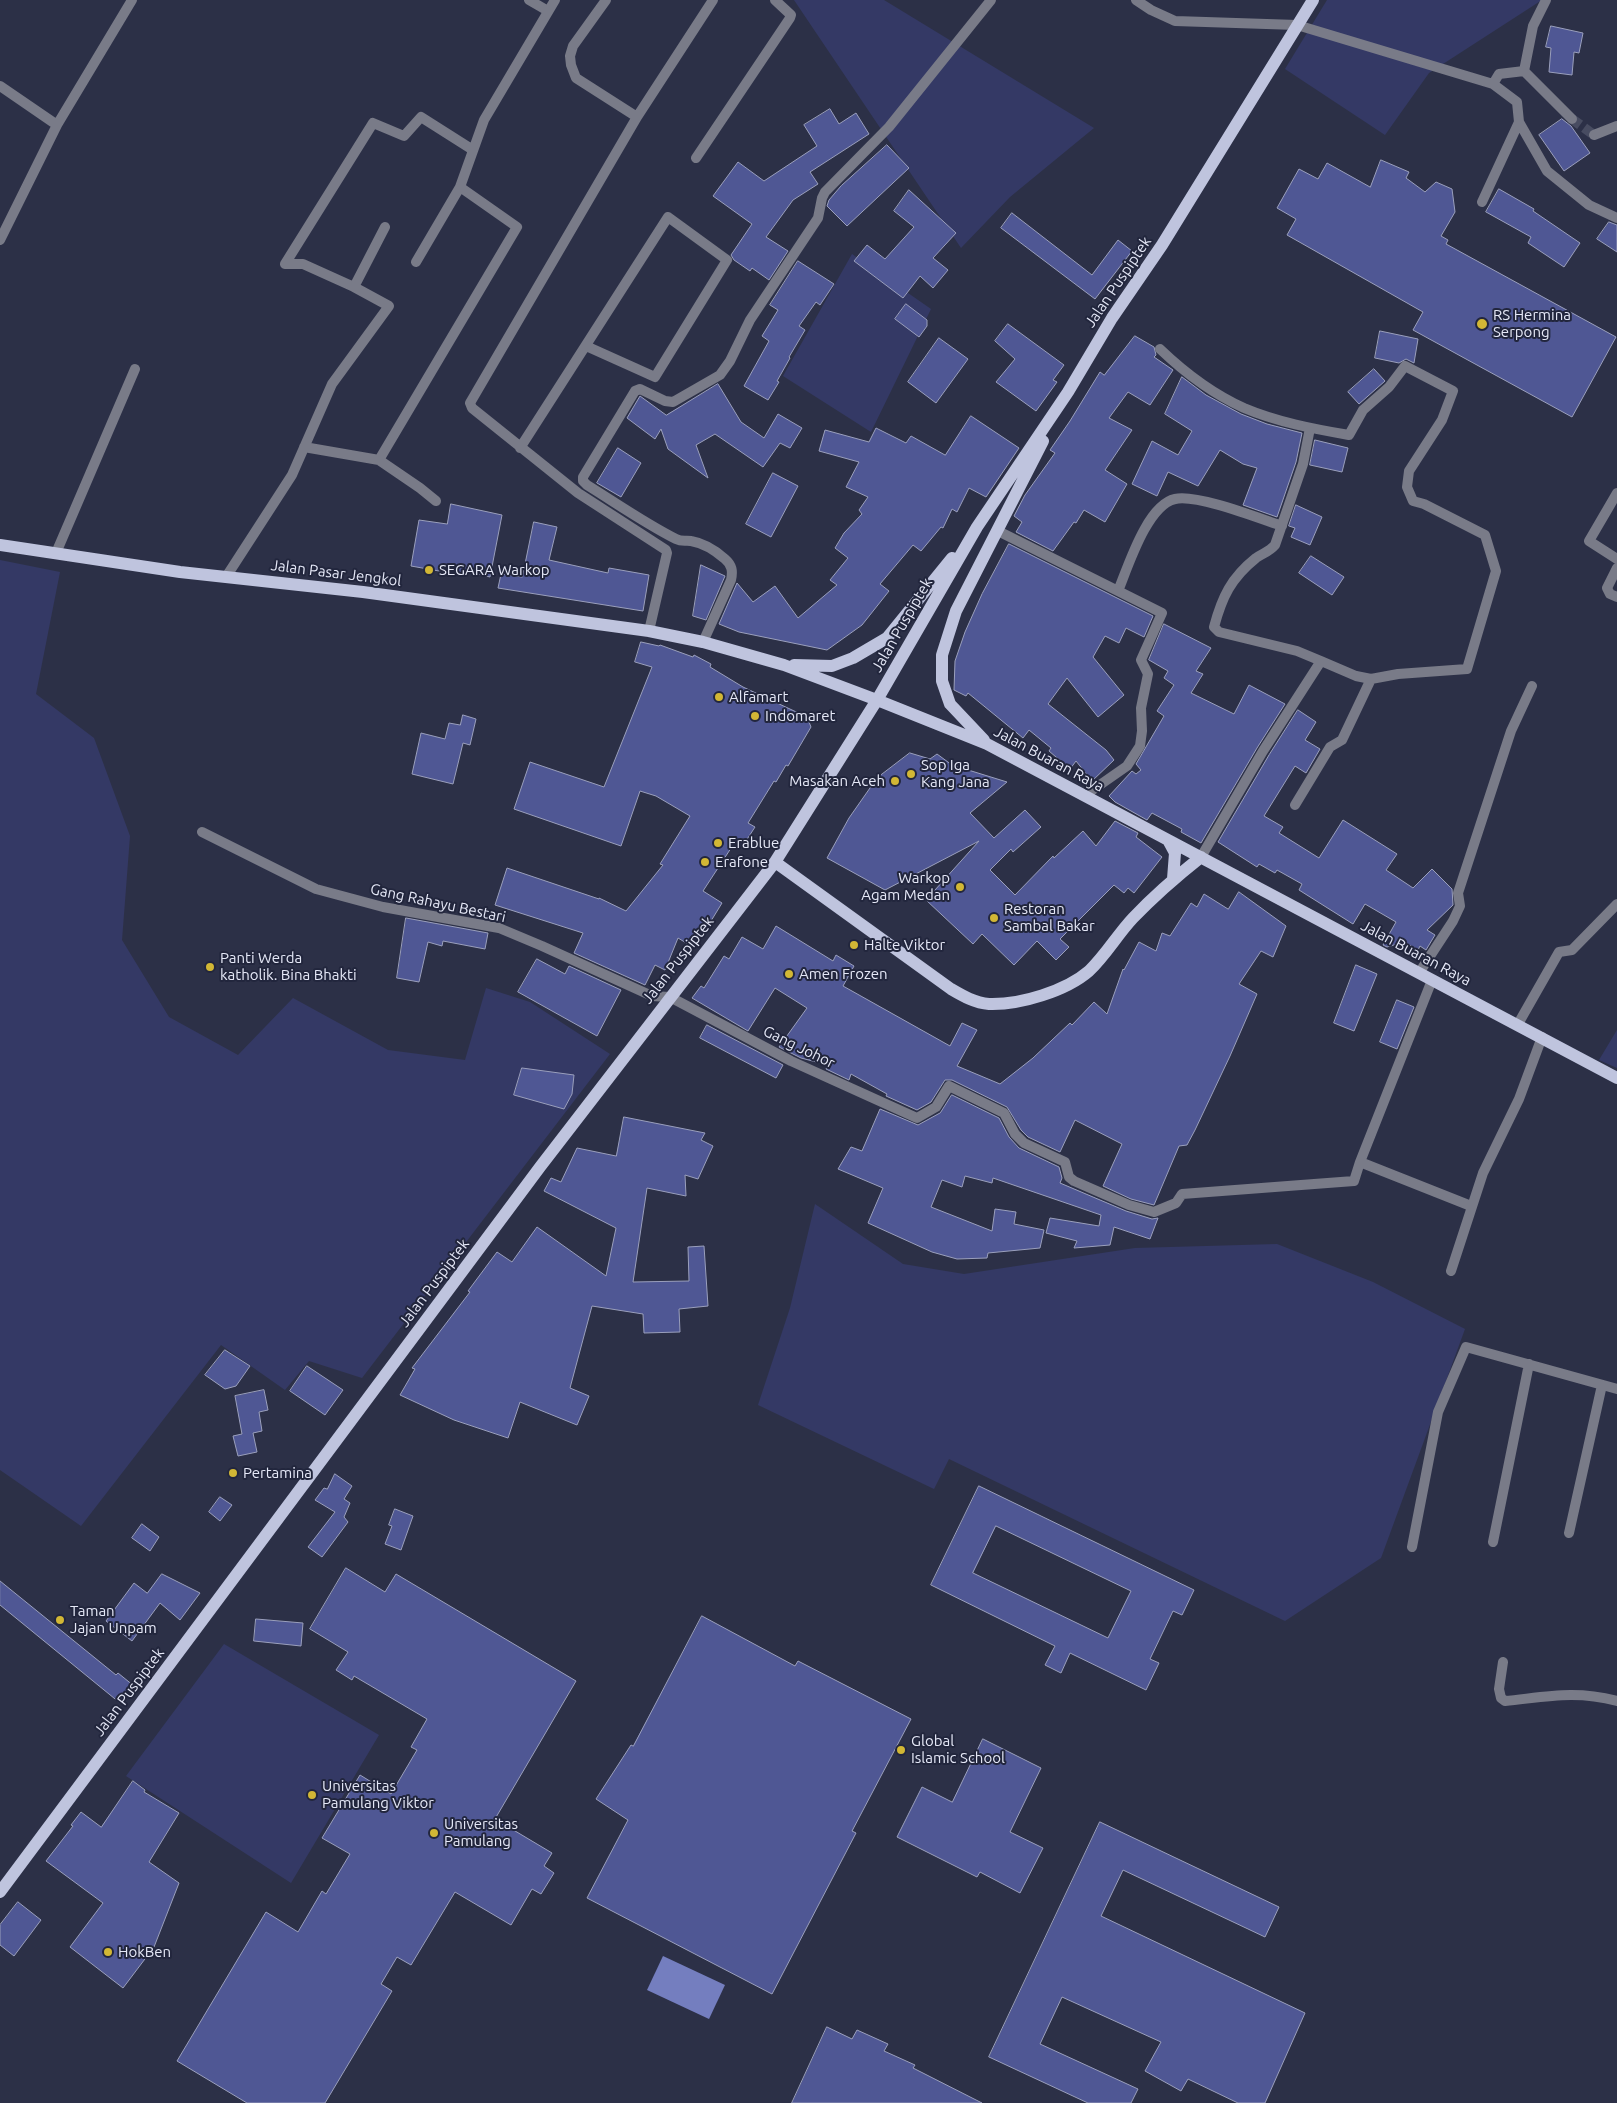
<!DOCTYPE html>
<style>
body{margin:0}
canvas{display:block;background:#2c3047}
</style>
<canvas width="1617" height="2103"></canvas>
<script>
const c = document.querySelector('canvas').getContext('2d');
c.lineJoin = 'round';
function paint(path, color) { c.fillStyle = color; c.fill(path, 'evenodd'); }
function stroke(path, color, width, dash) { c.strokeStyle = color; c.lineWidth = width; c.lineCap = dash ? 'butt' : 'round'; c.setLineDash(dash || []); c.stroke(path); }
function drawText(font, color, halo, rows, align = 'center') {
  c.font = font + ' Ubuntu,sans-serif'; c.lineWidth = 4; c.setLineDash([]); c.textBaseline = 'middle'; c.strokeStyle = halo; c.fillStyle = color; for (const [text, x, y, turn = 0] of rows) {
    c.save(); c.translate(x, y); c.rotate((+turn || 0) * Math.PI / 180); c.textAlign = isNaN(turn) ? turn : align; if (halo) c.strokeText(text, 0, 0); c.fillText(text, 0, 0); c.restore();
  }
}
paint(new Path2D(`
 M 794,0 L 884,0 L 1094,128 L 1010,197 L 961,248 Z
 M 1327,0 L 1542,0 L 1429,73 L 1385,135 L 1285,69 Z
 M 852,254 L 931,309 L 871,432 L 783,376 Z
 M 0,560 L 60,572 L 36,694 L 94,738 L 130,836 L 122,940 L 169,1017 L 238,1055 L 293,998 L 388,1050 L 465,1060 L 486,988 L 530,1002 L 610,1054 L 362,1378 L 309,1361 L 285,1390 L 221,1345 L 81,1526 L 0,1470 Z
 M 1617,1030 L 1617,1068 L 1599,1060 Z
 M 815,1204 L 903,1264 L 964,1274 L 1135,1248 L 1277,1244 L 1373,1282 L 1465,1329 L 1381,1558 L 1285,1621 L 949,1459 L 934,1489 L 758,1405 L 790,1308 Z
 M 224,1644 L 379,1735 L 291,1883 L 126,1776 Z`), '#343965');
paint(new Path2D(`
 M 663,1956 L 725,1985 L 709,2019 L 647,1990 Z`), '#747ebf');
const building = new Path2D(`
 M 1551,26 L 1583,33 L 1579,53 L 1574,52 L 1572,75 L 1549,72 L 1551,48 L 1546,47 Z
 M 830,109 L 839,124 L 856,113 L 869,134 L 810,172 L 818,184 L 793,200 L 766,237 L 788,251 L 769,280 L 752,268 L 750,271 L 734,260 L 731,255 L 752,224 L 713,196 L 738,162 L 764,181 L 817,146 L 804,125 Z
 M 1562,119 L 1571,126 L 1590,153 L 1564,171 L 1539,135 Z
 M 887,145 L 909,168 L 847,226 L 827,206 L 829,200 L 841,186 Z
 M 1381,160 L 1409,172 L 1406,178 L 1425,192 L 1436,182 L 1452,189 L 1455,212 L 1441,236 L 1448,240 L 1446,244 L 1616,337 L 1572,417 L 1413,330 L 1423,312 L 1287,235 L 1296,219 L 1277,208 L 1299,169 L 1318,179 L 1327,163 L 1370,187 Z
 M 1499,189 L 1534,209 L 1533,211 L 1580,243 L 1564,267 L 1528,243 L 1531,237 L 1486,212 Z
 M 909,190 L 956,233 L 933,258 L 948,270 L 933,288 L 920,276 L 903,298 L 854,261 L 867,245 L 885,259 L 914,227 L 894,211 Z
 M 1012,213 L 1092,275 L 1118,240 L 1132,251 L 1095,299 L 1001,228 Z
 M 1609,222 L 1617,225 L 1617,252 L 1597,239 Z
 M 798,261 L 834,284 L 820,305 L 816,302 L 799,326 L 805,330 L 789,357 L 790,358 L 777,381 L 779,382 L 768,400 L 744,386 L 769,341 L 762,336 L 778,310 L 770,305 Z
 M 906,304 L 927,320 L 927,326 L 919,337 L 895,319 Z
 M 1008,324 L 1064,365 L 1053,380 L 1057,382 L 1036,411 L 996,382 L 1015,359 L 995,341 Z
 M 1380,331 L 1418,339 L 1414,363 L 1406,359 L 1399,363 L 1375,358 Z
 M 1135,336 L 1154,347 L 1156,355 L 1154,357 L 1173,370 L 1150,405 L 1128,392 L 1109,418 L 1132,430 L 1105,470 L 1127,484 L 1105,522 L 1084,510 L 1076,523 L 1074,522 L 1053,551 L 1016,532 L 1022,522 L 1014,516 L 1025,495 L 1055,453 L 1050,450 L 1070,421 L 1100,372 L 1104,375 Z
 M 939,338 L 968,359 L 936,403 L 908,382 Z
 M 1374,369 L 1385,381 L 1359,404 L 1348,392 Z
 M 1182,377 L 1206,395 L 1241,414 L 1267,424 L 1302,433 L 1296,462 L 1277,517 L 1243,505 L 1257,468 L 1243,464 L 1220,450 L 1198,486 L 1168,472 L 1157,496 L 1132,484 L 1152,441 L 1178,455 L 1192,431 L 1165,414 Z
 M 718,384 L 741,422 L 764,438 L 778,414 L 802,428 L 790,448 L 780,443 L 763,467 L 715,434 L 696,445 L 708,478 L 668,449 L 661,429 L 655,439 L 627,418 L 640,396 L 666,415 Z
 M 971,416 L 1019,448 L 986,497 L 969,488 L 957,512 L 952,509 L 943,528 L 941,527 L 921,551 L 913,545 L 880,584 L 889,591 L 862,625 L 827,650 L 739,632 L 719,624 L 737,583 L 753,602 L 775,586 L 798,618 L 837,585 L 830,580 L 848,558 L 835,548 L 844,533 L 862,514 L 859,510 L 868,497 L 846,487 L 859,462 L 819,451 L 825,430 L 869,442 L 876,428 L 906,443 L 911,436 L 945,455 Z
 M 1315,440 L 1348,448 L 1342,472 L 1310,465 Z
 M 618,448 L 641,463 L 621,497 L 597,483 Z
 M 773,473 L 798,486 L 771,537 L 746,524 Z
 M 451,504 L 502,515 L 490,577 L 467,571 L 467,576 L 411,566 L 419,520 L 447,524 Z
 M 1296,505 L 1322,517 L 1310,545 L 1291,537 L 1295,528 L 1289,526 Z
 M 534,522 L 557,527 L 549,560 L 608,573 L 609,568 L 649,575 L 643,611 L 498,588 L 501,574 L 522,577 Z
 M 1009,544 L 1153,616 L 1144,637 L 1126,628 L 1119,643 L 1105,636 L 1093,657 L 1124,695 L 1098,717 L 1067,678 L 1048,704 L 1106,750 L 1114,760 L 1092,781 L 1076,761 L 1070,769 L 1049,751 L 1051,748 L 1029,730 L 1023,738 L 968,693 L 966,696 L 954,690 L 955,661 L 965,632 L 982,594 Z
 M 1311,556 L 1344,577 L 1332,595 L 1299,573 Z
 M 701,565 L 725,576 L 706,620 L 693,616 Z
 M 1164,624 L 1211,648 L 1196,671 L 1203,674 L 1191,693 L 1234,714 L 1249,685 L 1285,704 L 1257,748 L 1201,843 L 1181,832 L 1182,829 L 1152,813 L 1147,820 L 1115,802 L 1109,796 L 1132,771 L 1136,774 L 1141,770 L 1136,764 L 1164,716 L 1157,711 L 1174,685 L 1164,678 L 1168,671 L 1149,660 Z
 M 641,642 L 659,646 L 660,645 L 693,657 L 694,655 L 711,664 L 710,667 L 743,687 L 807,717 L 811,727 L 788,766 L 786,765 L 776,782 L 774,781 L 748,823 L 755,827 L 742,847 L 735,842 L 703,891 L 722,903 L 711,921 L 707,918 L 688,944 L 678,938 L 665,970 L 655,965 L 645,985 L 574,953 L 583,933 L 495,905 L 507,868 L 599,899 L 599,898 L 626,911 L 663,865 L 660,864 L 690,816 L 656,796 L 640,791 L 621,846 L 514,809 L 530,762 L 604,787 L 652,667 L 635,662 Z
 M 1298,710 L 1316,722 L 1305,740 L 1320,749 L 1306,773 L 1295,766 L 1264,816 L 1283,827 L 1279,833 L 1319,858 L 1343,820 L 1397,854 L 1386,870 L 1413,888 L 1432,869 L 1452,889 L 1453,905 L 1427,930 L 1435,935 L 1426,950 L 1420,946 L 1418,950 L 1404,942 L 1387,947 L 1383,945 L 1396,922 L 1365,904 L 1353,924 L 1299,890 L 1302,884 L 1277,870 L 1275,873 L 1259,864 L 1257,867 L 1218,842 L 1269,755 Z
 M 463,715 L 476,719 L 470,745 L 463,743 L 453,784 L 412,774 L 421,733 L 445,739 L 449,723 L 460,725 Z
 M 910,753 L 930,759 L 937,754 L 952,765 L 1007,782 L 970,813 L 994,838 L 1025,810 L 1041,827 L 1013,852 L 1011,849 L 990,870 L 1015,895 L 1053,856 L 1054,858 L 1083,831 L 1096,846 L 1115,821 L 1138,833 L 1136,837 L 1162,857 L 1134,893 L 1128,888 L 1124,893 L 1114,885 L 1060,939 L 1069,947 L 1056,960 L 1037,941 L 1014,965 L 982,934 L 973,944 L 926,900 L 979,841 L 885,890 L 827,858 L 849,818 L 877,778 Z
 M 1239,892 L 1286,926 L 1273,957 L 1261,951 L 1239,984 L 1257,994 L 1230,1056 L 1195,1130 L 1187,1145 L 1179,1146 L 1154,1205 L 1131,1199 L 1103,1186 L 1122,1144 L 1075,1120 L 1060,1152 L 1028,1137 L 1021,1130 L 1007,1107 L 952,1080 L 945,1080 L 931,1102 L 917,1110 L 886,1096 L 887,1094 L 851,1074 L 849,1080 L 826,1069 L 828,1065 L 801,1058 L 779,1047 L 807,1008 L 775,988 L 748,1031 L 692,998 L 701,986 L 704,988 L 724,956 L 729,959 L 742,937 L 763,949 L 776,926 L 833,961 L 836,955 L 854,966 L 843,986 L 950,1046 L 962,1023 L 977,1030 L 957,1066 L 1000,1084 L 1033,1058 L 1070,1023 L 1072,1025 L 1094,1002 L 1107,1014 L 1123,969 L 1124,970 L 1139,942 L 1156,951 L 1162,933 L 1170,936 L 1191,903 L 1197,907 L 1204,894 L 1228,909 Z
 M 406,918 L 488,933 L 485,949 L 443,941 L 442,946 L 428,942 L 419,982 L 397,978 Z
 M 537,959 L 565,974 L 569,966 L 621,990 L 597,1036 L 518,992 Z
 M 1356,965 L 1377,974 L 1354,1031 L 1334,1023 Z
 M 1397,1000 L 1414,1007 L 1397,1049 L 1380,1042 Z
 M 707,1025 L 783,1065 L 776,1078 L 700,1038 Z
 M 522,1068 L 574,1075 L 572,1094 L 564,1109 L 514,1095 Z
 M 952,1095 L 999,1118 L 1009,1137 L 1019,1148 L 1059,1167 L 1062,1178 L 1060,1183 L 1126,1211 L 1152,1219 L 1158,1218 L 1150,1239 L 1114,1227 L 1110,1245 L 1074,1248 L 1077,1241 L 1046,1233 L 1050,1218 L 1099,1226 L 1101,1215 L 993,1178 L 992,1183 L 965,1176 L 962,1187 L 942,1180 L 931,1207 L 992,1231 L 995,1209 L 1016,1212 L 1014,1224 L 1044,1230 L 1040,1248 L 988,1253 L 987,1258 L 957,1259 L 932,1252 L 868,1223 L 883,1188 L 838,1169 L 851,1147 L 862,1151 L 880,1109 L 918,1125 L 940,1113 Z
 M 624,1117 L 705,1133 L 701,1140 L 713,1146 L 698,1179 L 685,1175 L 686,1196 L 647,1188 L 633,1282 L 689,1281 L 688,1247 L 704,1246 L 708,1306 L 679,1309 L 680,1332 L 644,1333 L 643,1314 L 592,1306 L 570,1388 L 589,1396 L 577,1425 L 520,1402 L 508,1438 L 454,1420 L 400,1395 L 415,1369 L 412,1368 L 470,1292 L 468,1291 L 497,1252 L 512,1262 L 537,1227 L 606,1276 L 616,1228 L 544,1191 L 551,1178 L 561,1182 L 577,1148 L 616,1156 Z
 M 225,1350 L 250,1366 L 236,1386 L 225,1389 L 205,1375 Z
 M 307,1366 L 343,1390 L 325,1415 L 290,1391 Z
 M 264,1390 L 268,1410 L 259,1412 L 262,1431 L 253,1433 L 257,1452 L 238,1456 L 233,1436 L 242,1434 L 235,1396 Z
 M 335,1474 L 352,1486 L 344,1499 L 350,1503 L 344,1517 L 348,1522 L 322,1557 L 308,1547 L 335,1512 L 315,1500 L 324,1488 L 327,1489 Z
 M 979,1486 L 1194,1590 L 1182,1615 L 1173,1611 L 1150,1659 L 1159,1663 L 1146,1690 L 1070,1653 L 1061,1673 L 1045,1665 L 1055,1646 L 931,1585 ZM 996,1526 L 1131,1591 L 1108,1638 L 973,1573 Z
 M 220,1497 L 232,1505 L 220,1521 L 209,1512 Z
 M 395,1509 L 413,1516 L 401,1550 L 385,1544 L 392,1526 L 389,1525 Z
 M 142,1524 L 159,1537 L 150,1551 L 132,1538 Z
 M 346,1568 L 385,1592 L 396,1574 L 576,1681 L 495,1819 L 552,1853 L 544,1866 L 554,1873 L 541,1894 L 532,1889 L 511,1925 L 455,1892 L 411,1965 L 397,1957 L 381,1984 L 392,1991 L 325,2103 L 247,2103 L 177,2061 L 266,1912 L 298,1932 L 322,1891 L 326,1894 L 350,1854 L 322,1838 L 360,1775 L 391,1794 L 417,1750 L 411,1747 L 427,1719 L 354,1676 L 352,1680 L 336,1670 L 348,1652 L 310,1629 Z
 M 162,1574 L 200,1593 L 180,1620 L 160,1603 L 132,1641 L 106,1621 L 134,1583 L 147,1593 Z
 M 0,1581 L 116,1675 L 118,1673 L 134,1686 L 120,1703 L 0,1605 Z
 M 702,1616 L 795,1666 L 798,1661 L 911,1719 L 852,1831 L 856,1833 L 772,1994 L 587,1898 L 628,1820 L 596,1799 L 631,1745 L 633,1746 Z
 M 256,1619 L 303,1623 L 301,1646 L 254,1641 Z
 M 983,1739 L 1041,1768 L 1010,1832 L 1043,1848 L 1020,1893 L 980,1872 L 977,1877 L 897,1837 L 922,1787 L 952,1802 Z
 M 133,1781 L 145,1790 L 144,1792 L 179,1813 L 149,1862 L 179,1883 L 154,1947 L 123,1988 L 70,1947 L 103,1903 L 46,1861 L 73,1826 L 71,1825 L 81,1812 L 101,1827 Z
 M 1100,1822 L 1279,1907 L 1265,1937 L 1123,1870 L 1101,1916 L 1305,2013 L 1265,2103 L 1238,2103 L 1188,2079 L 1181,2091 L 1145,2071 L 1161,2042 L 1062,1997 L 1040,2044 L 1138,2089 L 1131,2103 L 1088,2103 L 989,2057 Z
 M 18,1902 L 41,1920 L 14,1956 L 0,1945 L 0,1925 Z
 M 827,2027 L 852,2039 L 857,2030 L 888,2044 L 884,2051 L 915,2065 L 913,2068 L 982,2103 L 792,2103 Z`);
paint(building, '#4f5794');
stroke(building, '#9a9fbc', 1);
stroke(new Path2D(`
 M 1572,119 L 1594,135`), '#484c61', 10, [10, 5]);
stroke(new Path2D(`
 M 529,0 L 548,11
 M 606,0 L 573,46 L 570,56 L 571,65 L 576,78 L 637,117 L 470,403 L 472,408 L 578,493 L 666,550 L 667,553 L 649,631
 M 1136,0 L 1151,10 L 1175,21 L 1297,25 L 1493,84 L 1517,102 L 1519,122 L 1482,202
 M 1524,71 L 1533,26 L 1546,0
 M 1493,84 L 1499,74 L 1524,71 L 1572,119
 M 0,86 L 57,125
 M 637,117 L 713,0
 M 1519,122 L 1547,171 L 1589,205 L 1617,218
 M 1594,135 L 1617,126
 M 696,158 L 790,18 L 791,15 L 775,0
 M 0,240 L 57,125 L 132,0
 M 416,262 L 460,187
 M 285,264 L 373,123 L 404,136 L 421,117 L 473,150
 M 285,264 L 303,264 L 354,287
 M 1160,349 C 1184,372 1213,394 1244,408 C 1277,422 1314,429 1349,435 L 1363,410 L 1389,387 L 1405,366 L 1453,391 L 1442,420 L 1409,471 L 1407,487 L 1413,501 L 1424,504 L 1485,535 L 1496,571 L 1467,669 L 1398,674 L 1371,679 L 1356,676 L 1321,661 L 1263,751 L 1201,857
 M 1310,428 L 1303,464 L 1275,545 C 1269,552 1263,553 1256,558 C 1231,578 1222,597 1214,627 L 1219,632 L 1297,651 L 1321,661
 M 304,447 L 379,460
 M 520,448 L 668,217 L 727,260 L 655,377 L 586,346
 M 1617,493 L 1589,541 L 1617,559
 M 436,501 L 420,488 L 379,460 L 517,227 L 460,187 L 484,120 L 555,0
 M 998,531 L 1162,613 L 1141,660 L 1148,674 L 1141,708 L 1142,731 L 1140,746 L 1127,766 L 1084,796
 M 56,553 L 135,369
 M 1617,568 L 1607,588 L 1610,594 L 1617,597
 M 226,577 L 292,475 L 332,384 L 389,306 L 354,287 L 385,227
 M 1118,591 C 1128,567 1147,505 1175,499 C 1197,494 1258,518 1282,526
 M 703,642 L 731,580 C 733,571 732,565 725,559 C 716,551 703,543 691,541 C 686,540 682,542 676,539 C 646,524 616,503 587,485 L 583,481 L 583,477 L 635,391 L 640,389 L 665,401 L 673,402 L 720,375 L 730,361 L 750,320 L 818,218 L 822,198 L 825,192 L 889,127 L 991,0
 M 1295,805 L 1330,747 L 1342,740 L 1371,679
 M 202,832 L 316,889 L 383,907 L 499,928 L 542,946 L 652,996 L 670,997 L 791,1061 L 917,1118 L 936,1107 L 949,1086 L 1004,1113 L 1015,1134 L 1024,1143 L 1065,1162 L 1069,1177 L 1074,1181 L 1129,1205 L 1154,1212 L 1176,1203 L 1182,1194 L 1354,1181 L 1360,1162 L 1471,1206
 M 1419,973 L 1453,921 L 1460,906 L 1458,893 L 1511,731 L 1532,686
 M 1518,1024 L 1559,952 L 1572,950 L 1617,904
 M 1360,1162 L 1432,980
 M 1451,1271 L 1483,1173 L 1519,1099 L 1542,1037
 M 1569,1533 L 1602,1385
 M 1493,1542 L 1529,1364
 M 1412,1547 L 1438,1412 L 1466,1347 L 1617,1389
 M 1503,1662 L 1499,1689 L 1501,1698 L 1505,1701 C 1546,1697 1575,1690 1617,1701`), '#797b88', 10);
stroke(new Path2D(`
 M 0,545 L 180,572 L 363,592 L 649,631 L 703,642 L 784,665 L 877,700 L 987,744 L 1617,1078
 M 794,665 L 832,666 L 853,658 L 887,638 L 952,558
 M 984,740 L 950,704 L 942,681 L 942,655 L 956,611 L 1043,441
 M 1168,840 L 1175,853 L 1173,879
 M 775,862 L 951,989 C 963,996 975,1003 989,1004 C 1020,1005 1066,991 1089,971 C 1106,955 1117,935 1133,918 C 1154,896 1177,876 1201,857
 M 0,1892 L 540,1167 L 775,862 L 877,700 L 977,527 L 1068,392 L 1112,318 L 1162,245 L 1313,0`), '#bfc4de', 12);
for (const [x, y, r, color] of [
 [1482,324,6,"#d2b735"],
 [429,570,5,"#d2b735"],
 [719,697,5,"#d2b735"],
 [755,716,5,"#d2b735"],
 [911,774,5,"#d2b735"],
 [895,781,5,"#d2b735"],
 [718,843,5,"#d2b735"],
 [705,862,5,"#d2b735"],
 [960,887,5,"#d2b735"],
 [994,918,5,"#d2b735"],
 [854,945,5,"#d2b735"],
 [210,967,5,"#d2b735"],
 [789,974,5,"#d2b735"],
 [233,1473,5,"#d2b735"],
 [60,1620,5,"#d2b735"],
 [901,1750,5,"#d2b735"],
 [312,1795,5,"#d2b735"],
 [434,1833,5,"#d2b735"],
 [108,1952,5,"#d2b735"]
]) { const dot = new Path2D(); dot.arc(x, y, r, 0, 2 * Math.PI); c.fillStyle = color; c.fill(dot); stroke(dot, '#22263d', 2); }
drawText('15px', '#e5e8f7', '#22263d', [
 ["Jalan Puspiptek",1118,282,-56],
 ["Jalan Pasar Jengkol",336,573,7],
 ["Jalan Puspiptek",902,625,-60],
 ["Jalan Buaran Raya",1049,759,28],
 ["Gang Rahayu Bestari",438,903,12],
 ["Jalan Buaran Raya",1416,953,28],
 ["Jalan Puspiptek",678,960,-52],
 ["Gang Johor",799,1047,26],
 ["Jalan Puspiptek",434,1283,-53],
 ["Jalan Puspiptek",129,1692,-53]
]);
drawText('15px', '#e5e8f7', '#22263d', [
 ["RS Hermina",1493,315],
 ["Serpong",1493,332],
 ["SEGARA Warkop",439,570],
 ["Alfamart",729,697],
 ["Indomaret",765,716],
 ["Sop Iga",921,765],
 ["Kang Jana",921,782],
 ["Masakan Aceh",885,781,"right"],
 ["Erablue",728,843],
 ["Erafone",715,862],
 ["Warkop",950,878,"right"],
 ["Agam Medan",950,895,"right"],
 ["Restoran",1004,909],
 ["Sambal Bakar",1004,926],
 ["Halte Viktor",864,945],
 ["Panti Werda",220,958],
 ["katholik. Bina Bhakti",220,975],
 ["Amen Frozen",799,974],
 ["Pertamina",243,1473],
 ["Taman",70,1611],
 ["Jajan Unpam",70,1628],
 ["Global",911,1741],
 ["Islamic School",911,1758],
 ["Universitas",322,1786],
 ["Pamulang Viktor",322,1803],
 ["Universitas",444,1824],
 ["Pamulang",444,1841],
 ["HokBen",118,1952]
], 'left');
</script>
